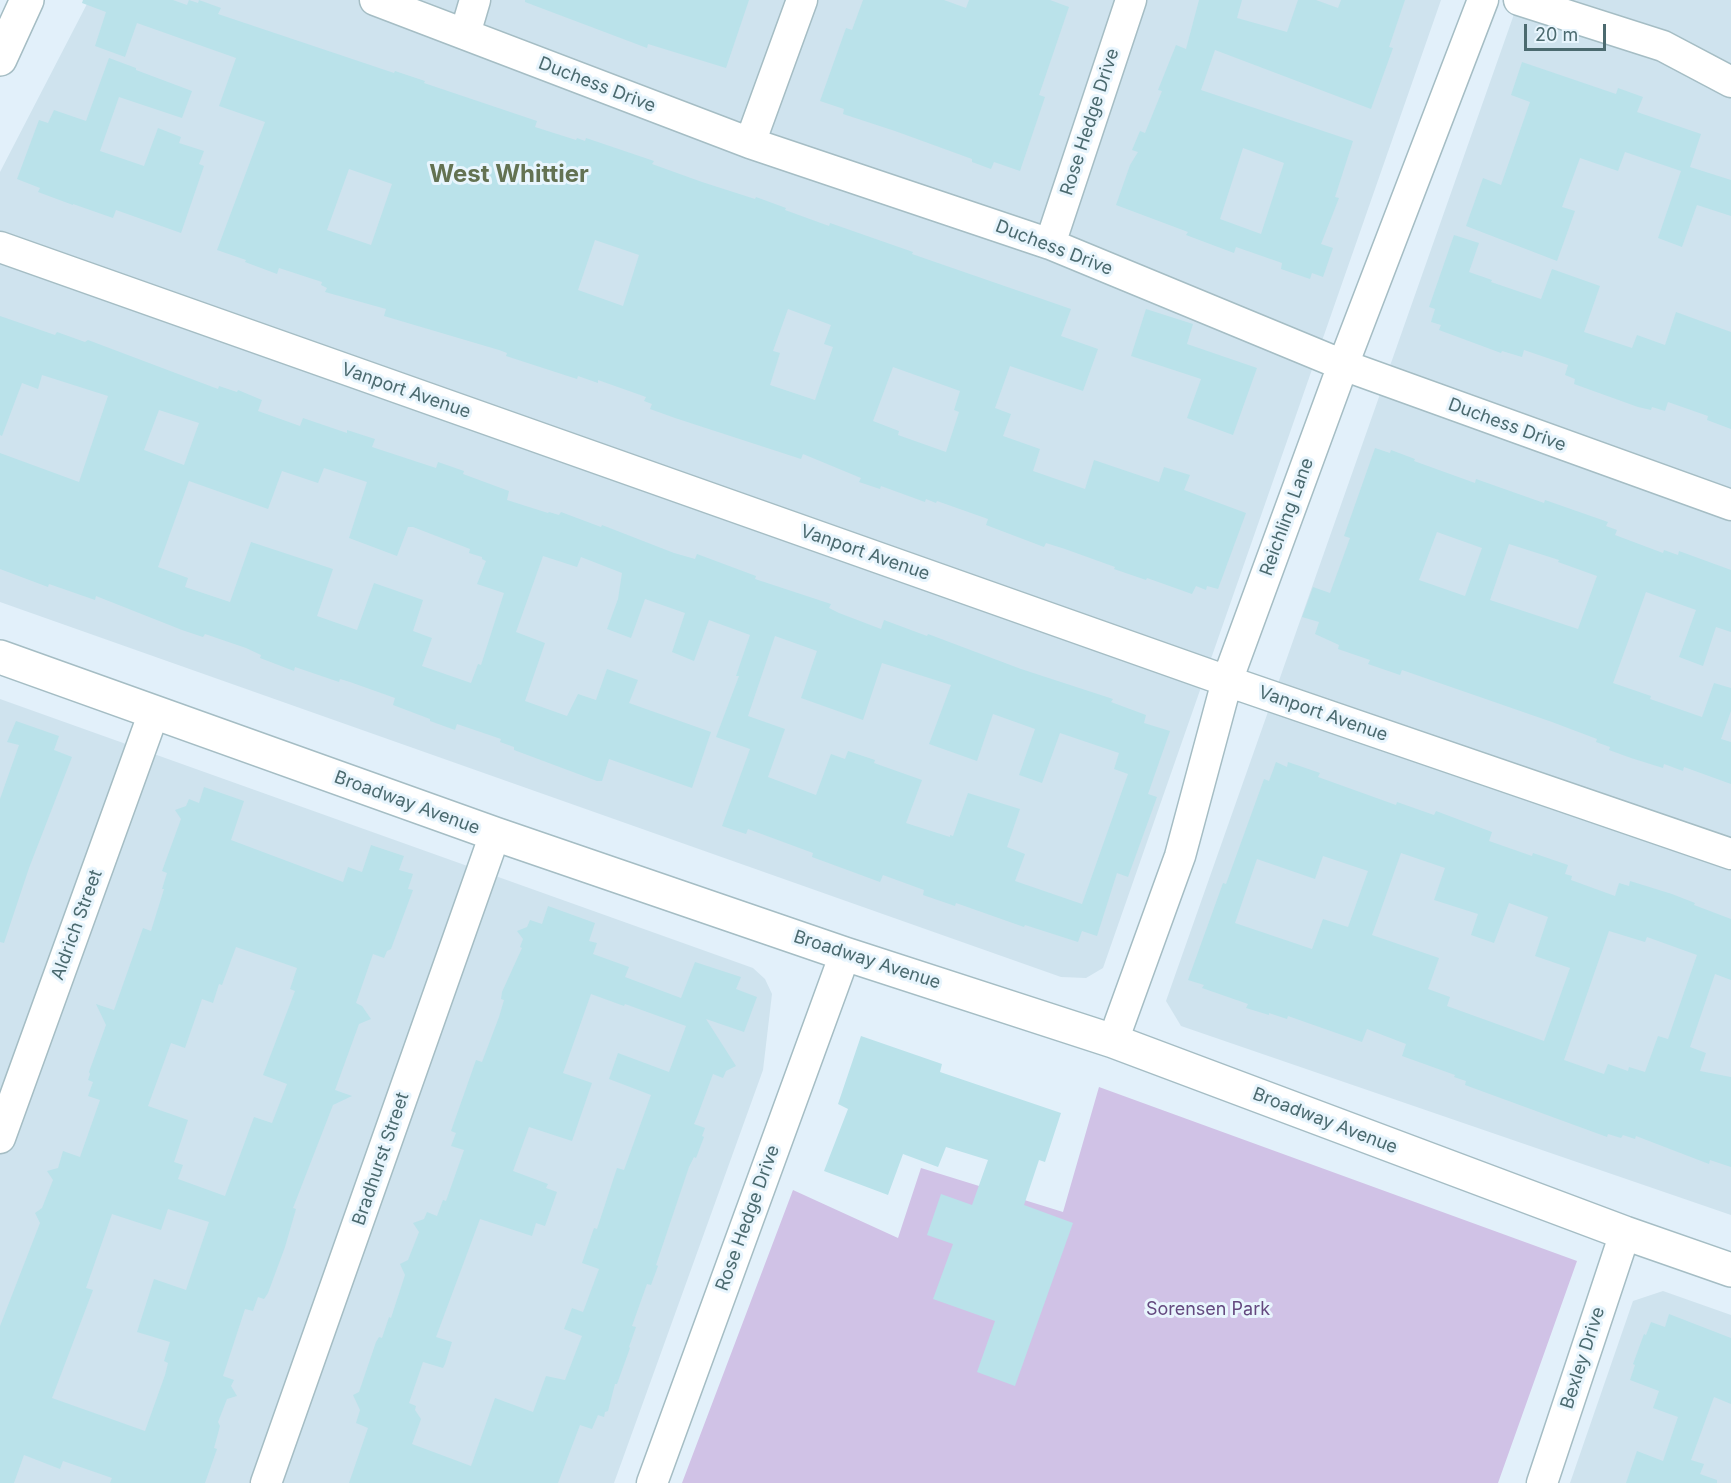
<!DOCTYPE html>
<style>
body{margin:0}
#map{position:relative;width:1731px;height:1483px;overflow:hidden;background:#e2f0fa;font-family:Inter,sans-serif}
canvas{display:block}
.scale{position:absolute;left:1524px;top:24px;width:82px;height:27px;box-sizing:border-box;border:3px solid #4b6a6f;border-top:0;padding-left:8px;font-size:18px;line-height:21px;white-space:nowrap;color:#4b6a6f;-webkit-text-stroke:4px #e8f5fd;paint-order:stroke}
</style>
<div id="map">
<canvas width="1731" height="1483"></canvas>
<div class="scale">20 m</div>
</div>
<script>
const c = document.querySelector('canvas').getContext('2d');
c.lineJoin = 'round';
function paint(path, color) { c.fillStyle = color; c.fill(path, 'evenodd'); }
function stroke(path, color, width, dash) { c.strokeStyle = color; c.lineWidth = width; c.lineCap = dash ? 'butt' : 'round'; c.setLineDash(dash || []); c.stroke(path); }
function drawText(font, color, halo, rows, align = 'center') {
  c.font = font + ' Inter,sans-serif'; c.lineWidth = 6; c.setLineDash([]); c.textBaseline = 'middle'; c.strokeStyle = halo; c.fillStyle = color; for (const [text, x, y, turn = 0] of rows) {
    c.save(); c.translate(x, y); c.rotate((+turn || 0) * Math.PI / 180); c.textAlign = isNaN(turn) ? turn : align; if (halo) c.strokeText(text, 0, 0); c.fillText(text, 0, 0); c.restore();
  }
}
paint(new Path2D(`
 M 89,0 L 1441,0 L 1103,968 L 1086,978 L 1061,977 L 0,602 L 0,172 Z
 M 1519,0 L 1731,0 L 1731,1215 L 1181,1026 L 1166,1001 Z
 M 0,699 L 753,968 L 765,979 L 772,994 L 763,1070 L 614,1483 L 0,1483 Z
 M 1663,1291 L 1731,1315 L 1731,1483 L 1570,1483 L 1633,1301 Z`), '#cfe3ee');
paint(new Path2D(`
 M 1099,1087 L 1577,1261 L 1498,1483 L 682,1483 L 793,1190 L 898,1238 L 921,1168 L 1063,1212 Z`), '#d0c2e6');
paint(new Path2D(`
 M 83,0 L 173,0 L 187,5 L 189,0 L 198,3 L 199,0 L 221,8 L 218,14 L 394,73 L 395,71 L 425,81 L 424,83 L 537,121 L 535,127 L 576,140 L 577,138 L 585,141 L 586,138 L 654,161 L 652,164 L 702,182 L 755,199 L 756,197 L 786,208 L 785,210 L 829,226 L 830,223 L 913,252 L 912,254 L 1071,309 L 1061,336 L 1098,349 L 1083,391 L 1010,366 L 995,408 L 1011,414 L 1003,436 L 1040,449 L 1033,471 L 1085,489 L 1094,460 L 1159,482 L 1164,467 L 1190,475 L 1184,490 L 1246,513 L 1218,589 L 1207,586 L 1206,590 L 1196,586 L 1192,594 L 1147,578 L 1146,580 L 1114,569 L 1115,567 L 1065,549 L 1046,543 L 1044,547 L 986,525 L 988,519 L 937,501 L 936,503 L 926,499 L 925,502 L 881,486 L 880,489 L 859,482 L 861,478 L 803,454 L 801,459 L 675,418 L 650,409 L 652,404 L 644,401 L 646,397 L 598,380 L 598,383 L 578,376 L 577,379 L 506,356 L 507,353 L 499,350 L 384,316 L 386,309 L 325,292 L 327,288 L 321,285 L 322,282 L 279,268 L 277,274 L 245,262 L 246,260 L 217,250 L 265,122 L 219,106 L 236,58 L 137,23 L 125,57 L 95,46 L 106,12 L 82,3 ZM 349,169 L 392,184 L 371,245 L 327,230 ZM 595,240 L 639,255 L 623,306 L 578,290 ZM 788,309 L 831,325 L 824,344 L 833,347 L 815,400 L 770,385 L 780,353 L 773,351 ZM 893,367 L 960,391 L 954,410 L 959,412 L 946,452 L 898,435 L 899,431 L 873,421 Z
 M 525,0 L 749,0 L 726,68 L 648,44 L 647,48 L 525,2 Z
 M 863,0 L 944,0 L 966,8 L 969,0 L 1050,0 L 1069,7 L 1039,95 L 1045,97 L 1020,171 L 994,162 L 991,169 L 972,162 L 972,159 L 895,131 L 843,114 L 844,109 L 820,101 L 846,28 L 852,30 Z
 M 1199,0 L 1242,0 L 1237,18 L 1287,32 L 1298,0 L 1316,0 L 1338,8 L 1341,0 L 1405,0 L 1389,47 L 1393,48 L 1371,109 L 1215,50 L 1201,90 L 1353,141 L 1335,197 L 1339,198 L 1321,244 L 1333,248 L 1323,277 L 1312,273 L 1310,279 L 1281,269 L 1282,263 L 1236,247 L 1234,253 L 1186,235 L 1188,232 L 1116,205 L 1130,165 L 1138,152 L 1132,150 L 1140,131 L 1145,133 L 1162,91 L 1158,90 L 1176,45 L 1186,49 ZM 1243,148 L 1284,163 L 1261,234 L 1220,219 Z
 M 109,58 L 136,68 L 136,70 L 192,91 L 182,118 L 119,97 L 100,151 L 144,166 L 158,128 L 181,137 L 179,143 L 204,151 L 199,164 L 204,166 L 181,233 L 116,210 L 113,218 L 73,204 L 73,205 L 38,192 L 40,188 L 17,179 L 39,120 L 48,123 L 54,110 L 86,121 Z
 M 1522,62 L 1616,94 L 1618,88 L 1643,97 L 1637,112 L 1701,134 L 1690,167 L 1731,180 L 1731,216 L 1697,205 L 1682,247 L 1658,238 L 1681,171 L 1625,152 L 1618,171 L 1580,158 L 1562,207 L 1575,211 L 1557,261 L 1466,226 L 1483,178 L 1501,185 L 1530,102 L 1511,95 Z
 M 1454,235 L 1479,243 L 1469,272 L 1492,280 L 1491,282 L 1541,299 L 1552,269 L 1600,286 L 1584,332 L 1632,348 L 1637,335 L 1665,345 L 1676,312 L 1731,332 L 1731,429 L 1707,420 L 1708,416 L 1668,402 L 1665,411 L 1652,407 L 1651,410 L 1638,407 L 1574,384 L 1575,379 L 1565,375 L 1568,365 L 1524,350 L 1522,357 L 1502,351 L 1501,353 L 1439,330 L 1441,325 L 1431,322 L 1435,309 L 1429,307 Z
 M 1146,309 L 1193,324 L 1187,344 L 1257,368 L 1233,435 L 1187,418 L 1201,379 L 1131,356 Z
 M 0,316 L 55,335 L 57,332 L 85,342 L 88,340 L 218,389 L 219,386 L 237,392 L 238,390 L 262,400 L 258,411 L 300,426 L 303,418 L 347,433 L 347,430 L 375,439 L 372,447 L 436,468 L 438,462 L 464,471 L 463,474 L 509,491 L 507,500 L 548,513 L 549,512 L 559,515 L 561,512 L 601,527 L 602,525 L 674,553 L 695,559 L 697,554 L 756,576 L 755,579 L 831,604 L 829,608 L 839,613 L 881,629 L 884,620 L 927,636 L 928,634 L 1021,669 L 1113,699 L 1111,702 L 1146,715 L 1144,723 L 1170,731 L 1148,794 L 1157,797 L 1128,877 L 1117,873 L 1097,936 L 1082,931 L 1078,942 L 1025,925 L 1024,927 L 956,903 L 955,906 L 923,895 L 924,890 L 883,875 L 880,882 L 812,857 L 813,853 L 748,829 L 746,834 L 722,826 L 750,749 L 716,737 L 739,676 L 736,676 L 750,635 L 709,620 L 694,661 L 672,652 L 685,613 L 645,599 L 631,638 L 607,629 L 618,599 L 622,573 L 581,557 L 577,567 L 543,556 L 516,632 L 545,643 L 525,701 L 567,716 L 578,694 L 596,700 L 607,669 L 638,680 L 629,703 L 711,732 L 692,788 L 609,759 L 602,781 L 597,781 L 514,750 L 514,747 L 500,742 L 501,739 L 457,724 L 455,730 L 430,721 L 430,719 L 393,705 L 395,698 L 350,682 L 340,679 L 339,682 L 295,667 L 294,671 L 260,658 L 261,655 L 246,648 L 205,634 L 203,637 L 182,630 L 96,596 L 95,600 L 49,584 L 48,587 L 0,569 L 0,453 L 79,482 L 108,396 L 42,375 L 38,389 L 22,383 L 2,436 L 0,435 ZM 159,410 L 199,423 L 184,465 L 144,450 ZM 324,468 L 367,482 L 349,538 L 397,556 L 408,527 L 413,527 L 470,549 L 469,553 L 482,557 L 482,559 L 486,561 L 477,584 L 504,593 L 481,665 L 478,664 L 471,683 L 422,666 L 432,638 L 413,631 L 423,600 L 374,583 L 357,630 L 317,616 L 333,569 L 251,542 L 230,602 L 185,587 L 188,578 L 158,567 L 189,481 L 268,509 L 282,471 L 318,483 ZM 775,636 L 817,651 L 801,698 L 863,720 L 882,663 L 951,685 L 929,744 L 977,761 L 993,714 L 1035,729 L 1019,775 L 1042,783 L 1060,733 L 1119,753 L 1114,769 L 1128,774 L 1082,904 L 1015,881 L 1025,854 L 1007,847 L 1020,809 L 968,793 L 953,836 L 950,835 L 950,837 L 906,823 L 922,780 L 874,763 L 875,760 L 848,751 L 845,759 L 831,754 L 816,795 L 768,777 L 785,729 L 748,716 Z
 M 1375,448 L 1390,453 L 1391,450 L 1415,459 L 1414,461 L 1475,483 L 1476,479 L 1544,503 L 1545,500 L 1608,522 L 1606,526 L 1617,530 L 1615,535 L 1663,553 L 1664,550 L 1678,555 L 1679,551 L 1731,570 L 1731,632 L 1716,627 L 1703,666 L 1679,657 L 1696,610 L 1646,592 L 1613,683 L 1651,696 L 1650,699 L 1702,717 L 1714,683 L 1731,688 L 1731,711 L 1721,739 L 1731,742 L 1731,784 L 1684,767 L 1683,771 L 1664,764 L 1663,768 L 1631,758 L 1609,750 L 1610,747 L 1596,742 L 1597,739 L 1552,722 L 1402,670 L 1400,675 L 1368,664 L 1370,660 L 1338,649 L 1339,645 L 1315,634 L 1319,622 L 1302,617 L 1313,587 L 1330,593 L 1350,538 L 1344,536 ZM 1437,532 L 1482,548 L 1465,596 L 1419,580 ZM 1509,544 L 1559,560 L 1558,562 L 1597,576 L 1578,629 L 1490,600 Z
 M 16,721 L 59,736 L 54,750 L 72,757 L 29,868 L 4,943 L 0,942 L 0,799 L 19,745 L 7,742 Z
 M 1276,762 L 1287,767 L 1288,762 L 1320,773 L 1318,777 L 1396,805 L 1397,802 L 1434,815 L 1436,811 L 1492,832 L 1489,841 L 1532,856 L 1533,853 L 1568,865 L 1565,874 L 1572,876 L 1571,880 L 1615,896 L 1619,883 L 1629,886 L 1630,881 L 1672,894 L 1695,903 L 1694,905 L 1731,919 L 1731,980 L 1715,974 L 1690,1047 L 1706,1053 L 1700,1071 L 1731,1077 L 1731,1167 L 1710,1160 L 1709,1164 L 1636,1136 L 1635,1139 L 1623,1135 L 1621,1138 L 1608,1134 L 1607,1137 L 1465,1085 L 1466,1081 L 1454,1077 L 1455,1075 L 1402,1056 L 1406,1044 L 1367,1029 L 1362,1042 L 1288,1016 L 1287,1019 L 1269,1013 L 1269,1015 L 1246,1008 L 1248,1004 L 1202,988 L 1204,985 L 1188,980 L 1223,883 L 1226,884 L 1264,779 L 1269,781 ZM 1401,853 L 1445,868 L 1434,900 L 1478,914 L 1471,935 L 1494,943 L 1509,903 L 1548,917 L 1535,956 L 1570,968 L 1544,1041 L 1447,1006 L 1450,997 L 1428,989 L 1439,958 L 1372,935 ZM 1323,856 L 1368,871 L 1348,927 L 1323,919 L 1312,949 L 1235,923 L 1257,859 L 1315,879 ZM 1609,931 L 1645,942 L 1647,937 L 1697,955 L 1668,1039 L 1658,1036 L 1645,1072 L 1629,1067 L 1628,1071 L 1608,1064 L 1604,1074 L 1564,1060 Z
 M 204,787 L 244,801 L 231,840 L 343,882 L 348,867 L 362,872 L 371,845 L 404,856 L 399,870 L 413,874 L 408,889 L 413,890 L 391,949 L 387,951 L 384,958 L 373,954 L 356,1003 L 362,1006 L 371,1019 L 359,1024 L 335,1090 L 352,1096 L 333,1105 L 293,1208 L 296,1209 L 285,1247 L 268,1293 L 264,1299 L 258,1297 L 253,1311 L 245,1309 L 223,1376 L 234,1380 L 231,1386 L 237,1396 L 227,1399 L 218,1422 L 220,1426 L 214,1448 L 217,1449 L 205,1483 L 110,1483 L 112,1478 L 63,1461 L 60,1469 L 24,1455 L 14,1483 L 0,1483 L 0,1326 L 40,1223 L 35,1213 L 42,1208 L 53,1180 L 47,1171 L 58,1168 L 63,1151 L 80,1157 L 100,1100 L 88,1096 L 93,1082 L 88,1080 L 90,1074 L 89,1072 L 106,1025 L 96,1004 L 114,1010 L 143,928 L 151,931 L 164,889 L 162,889 L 167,873 L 162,871 L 181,819 L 175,810 L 186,806 L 189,799 L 199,803 ZM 236,947 L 297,968 L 290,989 L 295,991 L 263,1075 L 287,1084 L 272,1123 L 254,1117 L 225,1196 L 178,1179 L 183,1165 L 174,1162 L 188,1120 L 148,1106 L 171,1043 L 185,1048 L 202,999 L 213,1003 L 219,984 L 222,985 ZM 168,1209 L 209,1222 L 186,1290 L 154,1279 L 137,1332 L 170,1342 L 164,1361 L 168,1363 L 165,1375 L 145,1431 L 52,1398 L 93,1290 L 86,1288 L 112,1214 L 161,1230 Z
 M 548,906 L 595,923 L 589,941 L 597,943 L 593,954 L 629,967 L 625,977 L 681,998 L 695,962 L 741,977 L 736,989 L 757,997 L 744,1032 L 706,1019 L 736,1066 L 726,1071 L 723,1078 L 713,1074 L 697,1117 L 694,1124 L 705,1128 L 702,1136 L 704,1137 L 696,1158 L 694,1157 L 689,1167 L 656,1265 L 658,1266 L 651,1285 L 647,1284 L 632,1326 L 636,1327 L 629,1347 L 630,1348 L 617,1384 L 615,1384 L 608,1411 L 605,1412 L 604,1417 L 598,1415 L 592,1429 L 580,1425 L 558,1483 L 349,1483 L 368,1428 L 356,1423 L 360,1410 L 353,1395 L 359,1392 L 376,1342 L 379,1337 L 382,1338 L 389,1317 L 391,1318 L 405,1275 L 400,1264 L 408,1260 L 419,1232 L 413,1223 L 424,1219 L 427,1212 L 437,1216 L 443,1200 L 446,1201 L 464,1150 L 451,1146 L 456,1133 L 451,1131 L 476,1060 L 482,1062 L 499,1017 L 504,1000 L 501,999 L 502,992 L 522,948 L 520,947 L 523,939 L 517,931 L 527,927 L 530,920 L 542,924 ZM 591,994 L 624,1006 L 625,1004 L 686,1026 L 669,1072 L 618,1053 L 609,1079 L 651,1095 L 624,1170 L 617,1168 L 597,1229 L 594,1228 L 582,1263 L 599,1269 L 583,1312 L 572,1308 L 564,1329 L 582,1336 L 565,1380 L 546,1376 L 533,1412 L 495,1398 L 471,1466 L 412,1444 L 421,1419 L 415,1410 L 416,1406 L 409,1403 L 423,1362 L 443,1368 L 445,1364 L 452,1342 L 436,1337 L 480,1219 L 532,1236 L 536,1223 L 545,1226 L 557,1192 L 546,1188 L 548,1184 L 513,1171 L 529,1127 L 572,1141 L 592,1083 L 563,1073 Z
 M 861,1036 L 942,1064 L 940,1072 L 1061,1113 L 1045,1162 L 1039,1160 L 1024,1205 L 1073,1223 L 1015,1386 L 977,1372 L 995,1321 L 933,1299 L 953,1244 L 927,1235 L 941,1194 L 972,1205 L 988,1160 L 946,1147 L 938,1167 L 903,1154 L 888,1195 L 824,1171 L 848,1109 L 838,1104 Z
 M 1669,1314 L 1731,1338 L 1731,1404 L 1714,1397 L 1691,1460 L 1704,1464 L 1700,1474 L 1717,1480 L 1717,1483 L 1626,1483 L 1637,1451 L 1663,1461 L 1678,1417 L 1653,1408 L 1659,1391 L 1630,1380 L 1635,1365 L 1633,1364 L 1644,1334 L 1646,1335 L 1651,1322 L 1665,1327 Z`), '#bae2ea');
const minor = new Path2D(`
 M 375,0 L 750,143 L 1050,244 L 1343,365 L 1731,505
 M 1519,0 L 1663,46 L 1731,82
 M 465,34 L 475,0
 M 750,143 L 802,0
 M 1050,244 L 1131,0
 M 0,247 L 1227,681 L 1731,854
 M 1113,1041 L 1180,856 L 1227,681 L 1343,365 L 1483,0
 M 0,1138 L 154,712
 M 266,1483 L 495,834
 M 652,1483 L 845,954
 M 1542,1483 L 1625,1233`);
const tertiary = new Path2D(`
 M 0,59 L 27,0
 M 0,657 L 495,834 L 845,954 L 1113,1041 L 1625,1233 L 1731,1270`);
stroke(minor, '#a5bdc4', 33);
stroke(tertiary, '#a5bdc4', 36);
stroke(minor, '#fff', 30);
stroke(tertiary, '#fff', 33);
drawText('18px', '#4b6a6f', '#e8f5fd', [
 ["Duchess Drive",597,85,21],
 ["Rose Hedge Drive",1090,122,-72],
 ["Duchess Drive",1054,248,21],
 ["Vanport Avenue",406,391,19],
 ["Duchess Drive",1507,425,20],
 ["Reichling Lane",1287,517,-70],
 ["Vanport Avenue",865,553,19],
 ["Vanport Avenue",1323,714,19],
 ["Broadway Avenue",407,803,20],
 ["Aldrich Street",77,925,-70],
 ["Broadway Avenue",867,960,18],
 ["Broadway Avenue",1325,1121,21],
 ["Bradhurst Street",381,1159,-71],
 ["Rose Hedge Drive",748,1218,-70],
 ["Bexley Drive",1583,1358,-72]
]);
drawText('18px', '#64497f', '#e8f5fd', [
 ["Sorensen Park",1208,1310]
]);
drawText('bold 24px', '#637252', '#e8f5fd', [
 ["West Whittier",509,175]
]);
</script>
